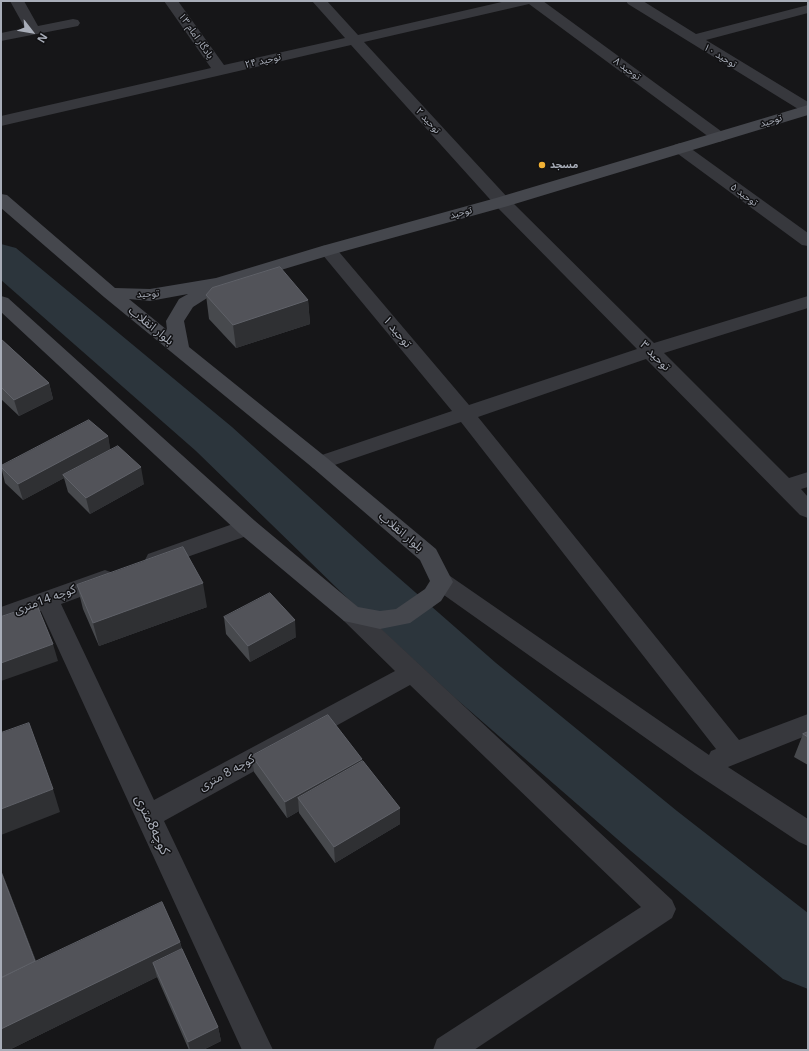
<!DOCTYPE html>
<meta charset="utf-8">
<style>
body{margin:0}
#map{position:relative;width:809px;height:1051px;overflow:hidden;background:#161618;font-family:"Noto Sans",sans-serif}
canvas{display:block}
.frame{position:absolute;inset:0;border:2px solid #a8adb8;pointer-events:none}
.north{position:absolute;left:12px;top:12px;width:40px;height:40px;-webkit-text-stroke:3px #111113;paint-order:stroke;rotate:121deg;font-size:11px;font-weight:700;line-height:16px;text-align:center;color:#a8adb8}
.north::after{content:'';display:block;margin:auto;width:14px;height:18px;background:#a8adb8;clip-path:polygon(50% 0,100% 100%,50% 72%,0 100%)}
</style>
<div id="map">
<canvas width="809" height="1051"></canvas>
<div class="frame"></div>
<div class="north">N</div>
</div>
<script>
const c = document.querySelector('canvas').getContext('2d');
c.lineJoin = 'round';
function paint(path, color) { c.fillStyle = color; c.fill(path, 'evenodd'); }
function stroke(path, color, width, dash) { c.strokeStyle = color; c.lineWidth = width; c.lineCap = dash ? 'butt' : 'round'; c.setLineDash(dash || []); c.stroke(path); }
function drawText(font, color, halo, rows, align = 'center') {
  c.font = font + ' "Noto Sans","Noto Sans Arabic",sans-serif'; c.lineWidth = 3; c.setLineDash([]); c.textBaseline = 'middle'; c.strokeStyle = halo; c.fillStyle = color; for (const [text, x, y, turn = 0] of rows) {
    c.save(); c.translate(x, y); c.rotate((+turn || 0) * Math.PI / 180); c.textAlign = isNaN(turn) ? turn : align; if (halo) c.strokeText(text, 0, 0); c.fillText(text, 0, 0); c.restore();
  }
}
paint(new Path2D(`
 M 1,244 L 16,248 L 232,427 L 383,564 L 496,663 L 677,811 L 808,913 L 808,989 L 783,979 L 631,851 L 454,697 L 343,594 L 196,451 L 1,280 Z`), '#2c353c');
paint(new Path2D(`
 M 10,1 L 24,1 L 38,26 L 73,19 L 78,20 L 80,23 L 78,26 L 73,27 L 1,41 L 1,33 L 25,28 Z
 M 164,1 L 178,1 L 224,65 L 345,38 L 312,1 L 327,1 L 358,35 L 506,1 L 543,1 L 725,134 L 727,137 L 725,140 L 719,142 L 713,140 L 529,4 L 364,42 L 508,198 L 654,343 L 808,296 L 808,308 L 664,353 L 789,478 L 808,472 L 808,487 L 801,489 L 808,497 L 808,518 L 800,515 L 646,359 L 478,417 L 739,740 L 808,714 L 808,735 L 728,767 L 808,819 L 808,846 L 799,842 L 695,773 L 434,588 L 431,582 L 434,576 L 442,573 L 450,576 L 709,755 L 711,751 L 716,749 L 461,422 L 320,470 L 313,468 L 309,463 L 313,458 L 452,411 L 322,254 L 319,250 L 322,246 L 328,245 L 334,246 L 469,405 L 637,349 L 496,206 L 351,45 L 1,126 L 1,116 L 211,68 Z
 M 626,1 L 643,1 L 696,34 L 808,5 L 808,13 L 706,40 L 808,102 L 808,114 L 803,112 L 628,4 Z
 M 680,143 L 686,145 L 808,233 L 808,246 L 802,245 L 674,151 L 672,148 L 674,145 Z
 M 247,519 L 255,521 L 258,527 L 255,533 L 156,568 L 148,566 L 145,560 L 148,554 Z
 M 105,570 L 113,573 L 116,579 L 113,585 L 61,604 L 154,800 L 395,671 L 344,621 L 340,615 L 344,609 L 352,606 L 360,609 L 672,900 L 676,909 L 672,918 L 474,1050 L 433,1050 L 437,1039 L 641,907 L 410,685 L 164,821 L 273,1050 L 242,1050 L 41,611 L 1,625 L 1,607 Z`), '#37383d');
paint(new Path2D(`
 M 808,105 L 808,115 L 508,206 L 334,254 L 218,289 L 215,293 L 193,307 L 184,321 L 189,347 L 327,458 L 436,549 L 453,582 L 441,601 L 410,623 L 380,629 L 344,621 L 239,533 L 1,312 L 1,296 L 8,298 L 255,521 L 358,607 L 380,611 L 396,609 L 425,589 L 430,581 L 420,560 L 313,468 L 104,297 L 1,208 L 1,194 L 7,195 L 115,288 L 150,289 L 216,278 L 322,246 L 496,198 ZM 188,294 L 179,299 L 166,321 L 167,330 L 129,299 L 150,301 Z`), '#45474d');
paint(new Path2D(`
 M 206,295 L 308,300 L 310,324 L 236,348 L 209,319 Z
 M 1,339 L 49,383 L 53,399 L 19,416 L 1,399 Z
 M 108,436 L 110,450 L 144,484 L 90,514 L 68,492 L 64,478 L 23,500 L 5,483 L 1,466 Z
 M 77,585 L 207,607 L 99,646 L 83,609 Z
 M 224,617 L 296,637 L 250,662 L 226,634 Z
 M 808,732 L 808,765 L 794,757 L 803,734 Z
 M 252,756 L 362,761 L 400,824 L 335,863 L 299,813 L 299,811 L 287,818 L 254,772 Z
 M 1,870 L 36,961 L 180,942 L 182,949 L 218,1027 L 221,1041 L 203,1050 L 189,1050 L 157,977 L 9,1050 L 1,1050 Z`), '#47494d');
paint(new Path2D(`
 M 308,300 L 310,324 L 236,348 L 233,325 Z
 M 49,383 L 53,399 L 19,416 L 14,400 Z
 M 108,436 L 111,453 L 63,475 L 64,478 L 23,500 L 18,484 Z
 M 141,467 L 144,484 L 90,514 L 86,498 Z
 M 203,583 L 207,607 L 99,646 L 93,623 Z
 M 295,620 L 296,637 L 250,662 L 248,646 Z
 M 53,644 L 58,661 L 1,681 L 1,663 Z
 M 362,759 L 362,774 L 298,798 L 299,811 L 287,818 L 285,802 Z
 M 53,789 L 60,812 L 1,835 L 1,809 Z
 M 400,808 L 400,824 L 335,863 L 334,847 Z
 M 1,870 L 44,982 L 1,1003 Z
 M 180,942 L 185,963 L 153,963 L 157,977 L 9,1050 L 1,1050 L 1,1029 Z
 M 218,1027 L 221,1041 L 203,1050 L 190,1050 L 188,1042 Z`), '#2f3033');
const building = new Path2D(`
 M 280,267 L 308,300 L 233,325 L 206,295 L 212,288 Z
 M 1,339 L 49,383 L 14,400 L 1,387 Z
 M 89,420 L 108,436 L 18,484 L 1,467 L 1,466 Z
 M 118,446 L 141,467 L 86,498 L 63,475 Z
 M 183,547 L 203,583 L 93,623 L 77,585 Z
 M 270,593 L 295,620 L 248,646 L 224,617 Z
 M 37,605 L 53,644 L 1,663 L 1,617 Z
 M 328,715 L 362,759 L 285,802 L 252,756 Z
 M 29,723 L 53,789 L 1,809 L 1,733 Z
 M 808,732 L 808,737 L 803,734 Z
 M 363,761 L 400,808 L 334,847 L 298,798 Z
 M 1,872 L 35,961 L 1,978 Z
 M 162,902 L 180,942 L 1,1029 L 1,978 Z
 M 182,949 L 218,1027 L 188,1042 L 153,963 Z`);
paint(building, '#525359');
stroke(building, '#5f6168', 1);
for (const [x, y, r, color] of [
 [542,165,4,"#f2b134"]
]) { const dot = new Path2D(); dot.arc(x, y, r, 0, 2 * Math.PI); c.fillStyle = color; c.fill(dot); stroke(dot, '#111113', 1.5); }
drawText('10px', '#a8adb8', '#111113', [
 ["یادگار امام ۱۳",196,36,55],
 ["توحید ۱۰",720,56,31],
 ["توحید ۲۴",263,61,-13],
 ["توحید ۸",627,69,36],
 ["توحید ۲",428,121,47],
 ["توحید",771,121,-17],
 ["توحید ۵",744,195,36],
 ["توحید",461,213,-15],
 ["توحید",148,294,-3]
]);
drawText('bold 10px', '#a8adb8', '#111113', [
 ["مسجد",550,165]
], 'left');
drawText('12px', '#a8adb8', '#111113', [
 ["بلوار انقلاب",151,326,39],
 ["توحید ۱",397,332,50],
 ["توحید ۳",655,356,45],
 ["بلوار انقلاب",401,532,40],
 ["کوچه 14متری",45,600,-20],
 ["کوچه 8 متری",227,773,-29]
]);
drawText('14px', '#a8adb8', '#111113', [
 ["کوچه8متری",152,825,65]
]);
</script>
